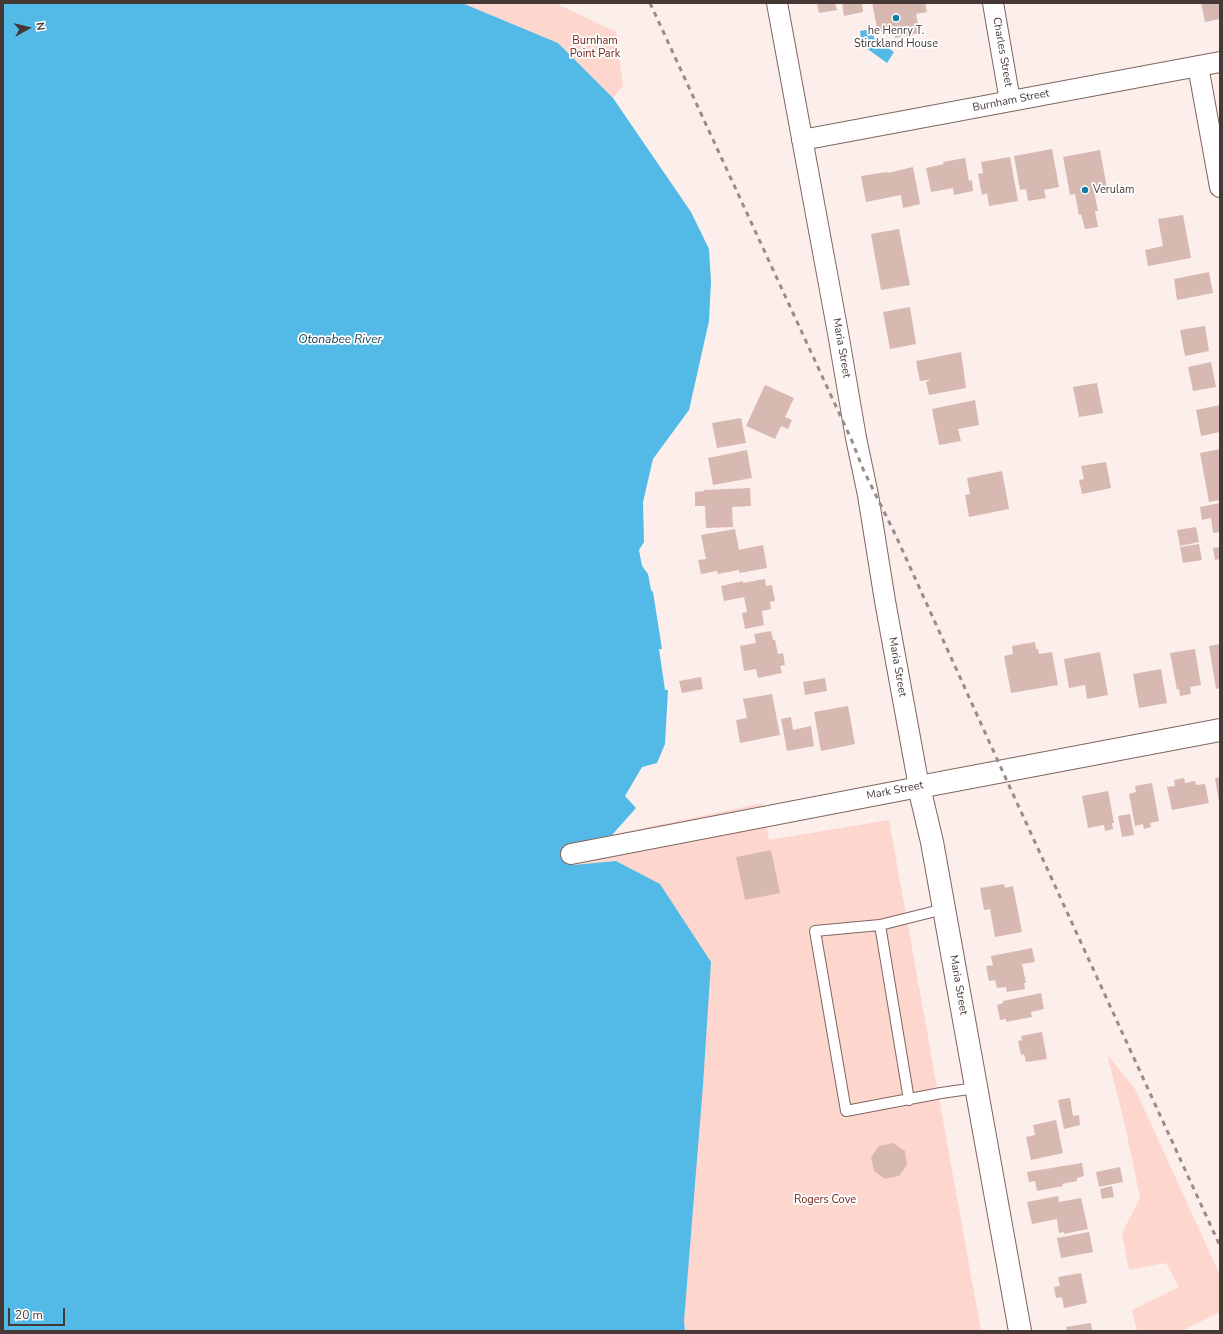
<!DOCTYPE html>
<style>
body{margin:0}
#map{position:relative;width:1223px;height:1334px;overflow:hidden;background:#fbeeeb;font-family:"Nunito Sans",sans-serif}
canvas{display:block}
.frame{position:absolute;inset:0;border:4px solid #453835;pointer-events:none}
.north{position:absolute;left:8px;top:8px;width:40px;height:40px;-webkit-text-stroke:3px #fff;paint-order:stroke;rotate:82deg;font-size:11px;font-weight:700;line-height:16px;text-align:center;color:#453835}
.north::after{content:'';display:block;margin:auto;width:14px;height:18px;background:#453835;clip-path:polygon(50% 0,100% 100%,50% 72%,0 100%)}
.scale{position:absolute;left:8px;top:1308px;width:57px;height:18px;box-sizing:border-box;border:2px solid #453835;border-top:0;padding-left:5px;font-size:12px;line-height:14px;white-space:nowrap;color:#453835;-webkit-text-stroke:3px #fff;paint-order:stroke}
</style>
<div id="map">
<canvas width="1223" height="1334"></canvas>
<div class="frame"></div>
<div class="north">N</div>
<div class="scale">20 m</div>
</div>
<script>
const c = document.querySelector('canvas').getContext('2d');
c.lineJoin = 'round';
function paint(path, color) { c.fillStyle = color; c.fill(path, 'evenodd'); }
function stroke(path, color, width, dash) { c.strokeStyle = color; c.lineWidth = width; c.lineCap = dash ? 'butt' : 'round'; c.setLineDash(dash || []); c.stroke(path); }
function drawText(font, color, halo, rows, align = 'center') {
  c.font = font + ' "Nunito Sans",sans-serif'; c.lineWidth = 3.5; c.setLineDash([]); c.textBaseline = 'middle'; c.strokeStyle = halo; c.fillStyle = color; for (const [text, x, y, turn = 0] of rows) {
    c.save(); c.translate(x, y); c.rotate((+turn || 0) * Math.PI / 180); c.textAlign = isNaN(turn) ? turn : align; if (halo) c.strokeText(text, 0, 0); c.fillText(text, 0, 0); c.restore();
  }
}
paint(new Path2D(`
 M 462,3 L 555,3 L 616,32 L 623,85 L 613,98 L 558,43 Z
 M 763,803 L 769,840 L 889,820 L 981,1331 L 685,1331 L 616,861 L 573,865 L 568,844 Z
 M 1107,1054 L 1135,1089 L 1220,1275 L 1220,1312 L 1181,1331 L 1137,1331 L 1132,1310 L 1179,1287 L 1166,1263 L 1129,1270 L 1122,1233 L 1140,1198 L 1124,1121 Z`), '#fdd7ce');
paint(new Path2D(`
 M 3,3 L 462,3 L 558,43 L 613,98 L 691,212 L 709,249 L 711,282 L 709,321 L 689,410 L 653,459 L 643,502 L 644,542 L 639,550 L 642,566 L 648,574 L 651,590 L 653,592 L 662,649 L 659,649 L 665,690 L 668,690 L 665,744 L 657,763 L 642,767 L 625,796 L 636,808 L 612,835 L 568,844 L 573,865 L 616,861 L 660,884 L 711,962 L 703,1085 L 684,1321 L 685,1331 L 3,1331 Z
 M 873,29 L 874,38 L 894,52 L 887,63 L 862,45 L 860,31 Z`), '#53bae7');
paint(new Path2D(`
 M 835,3 L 837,10 L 819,13 L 817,4 Z
 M 842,3 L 862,3 L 863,12 L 844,16 Z
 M 872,3 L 925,3 L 927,12 L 916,14 L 920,33 L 895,38 L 893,30 L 878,33 Z
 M 1201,3 L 1220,3 L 1220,19 L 1205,22 Z
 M 1052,149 L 1059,187 L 1044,190 L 1046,198 L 1028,201 L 1026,189 L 1020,190 L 1014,156 Z
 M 1100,150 L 1107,188 L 1094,191 L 1098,211 L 1095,211 L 1098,227 L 1085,229 L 1081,214 L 1079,215 L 1075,194 L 1070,195 L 1063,157 Z
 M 1010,157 L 1018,201 L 989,206 L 987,193 L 982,195 L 978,174 L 983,173 L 981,162 Z
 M 965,158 L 969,181 L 972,180 L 973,191 L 954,195 L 953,188 L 931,192 L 926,168 L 944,164 L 943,162 Z
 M 913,167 L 920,204 L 903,208 L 901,195 L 866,202 L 861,176 L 887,172 L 888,173 Z
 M 1183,215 L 1191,258 L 1148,266 L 1145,250 L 1163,246 L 1158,219 Z
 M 899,229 L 910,285 L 881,290 L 871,234 Z
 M 1209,272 L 1213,293 L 1177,300 L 1174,279 Z
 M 910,307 L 916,344 L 890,349 L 883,312 Z
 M 1205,326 L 1209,351 L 1185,356 L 1180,330 Z
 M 961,352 L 966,388 L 929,395 L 926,382 L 929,381 L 929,380 L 920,381 L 916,361 Z
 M 1211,362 L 1216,387 L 1193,391 L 1188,367 Z
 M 1097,383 L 1103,413 L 1079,417 L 1073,387 Z
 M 765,385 L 794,398 L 785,417 L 792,420 L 788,429 L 781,426 L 775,439 L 746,426 Z
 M 975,400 L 979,425 L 958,429 L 961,441 L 939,445 L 932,409 Z
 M 1220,405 L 1220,432 L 1201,436 L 1196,410 Z
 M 741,418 L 746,443 L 717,448 L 712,423 Z
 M 1220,449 L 1220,500 L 1209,502 L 1200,453 Z
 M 747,450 L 752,478 L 713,485 L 708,458 Z
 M 1106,462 L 1111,488 L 1082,494 L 1079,480 L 1084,479 L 1081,466 Z
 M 1002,471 L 1009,509 L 969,517 L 965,495 L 970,494 L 967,478 Z
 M 750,488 L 751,506 L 732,507 L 733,527 L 706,528 L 705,506 L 695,506 L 695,492 L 704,491 L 704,490 Z
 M 1220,503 L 1220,532 L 1213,533 L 1211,518 L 1202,520 L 1200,507 Z
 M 1196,527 L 1199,542 L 1180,546 L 1177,530 Z
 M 735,529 L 739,550 L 763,545 L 767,568 L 739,573 L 739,570 L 718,574 L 717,571 L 701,574 L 698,560 L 706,559 L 701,535 Z
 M 1199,544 L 1202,560 L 1183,563 L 1180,547 Z
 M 1220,547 L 1220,559 L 1215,560 L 1213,548 Z
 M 765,579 L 766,586 L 772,585 L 775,601 L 770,602 L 771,609 L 762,611 L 764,625 L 745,629 L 742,613 L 747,612 L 744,597 L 724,601 L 721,586 L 743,581 L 743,583 Z
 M 771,631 L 773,640 L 775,640 L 778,654 L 783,653 L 785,665 L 780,666 L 782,673 L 758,678 L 756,669 L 744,671 L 740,646 L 756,643 L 754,634 Z
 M 1035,642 L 1036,649 L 1038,649 L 1039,654 L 1052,652 L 1058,685 L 1011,693 L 1004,656 L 1013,654 L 1012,646 Z
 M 1220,644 L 1220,688 L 1216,689 L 1209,646 Z
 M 1195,649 L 1201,685 L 1190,687 L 1191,694 L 1180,696 L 1179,689 L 1177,690 L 1170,653 Z
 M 1100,652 L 1108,695 L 1087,699 L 1085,685 L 1069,688 L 1064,659 Z
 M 1161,669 L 1167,703 L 1139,708 L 1133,674 Z
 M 701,677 L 703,689 L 682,693 L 679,681 Z
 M 825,678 L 827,691 L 805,695 L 803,682 Z
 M 772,694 L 780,735 L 740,743 L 736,720 L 747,718 L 743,699 Z
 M 848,706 L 855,744 L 821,751 L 814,712 Z
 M 791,717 L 793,730 L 811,726 L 814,746 L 787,751 L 781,719 Z
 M 1220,777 L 1220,802 L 1219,802 L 1215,778 Z
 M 1184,778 L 1185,783 L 1195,781 L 1196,785 L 1205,784 L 1209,803 L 1172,810 L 1167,787 L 1175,786 L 1174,780 Z
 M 1152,783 L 1159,821 L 1150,823 L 1151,827 L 1144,829 L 1143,824 L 1135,826 L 1129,794 L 1136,792 L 1135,786 Z
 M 1108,791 L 1114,823 L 1112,823 L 1113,829 L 1105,831 L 1104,825 L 1088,828 L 1082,796 Z
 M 1130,814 L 1134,835 L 1122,837 L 1118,816 Z
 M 771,850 L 780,893 L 745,900 L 736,857 Z
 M 1004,884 L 1005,888 L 1013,886 L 1022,932 L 995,937 L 990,909 L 984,910 L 980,888 Z
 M 1032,948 L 1035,962 L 1022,964 L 1026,983 L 1024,983 L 1025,989 L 1007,992 L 1006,987 L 997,988 L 995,980 L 989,981 L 986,966 L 993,965 L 991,956 Z
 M 1041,993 L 1044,1009 L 1031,1012 L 1032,1017 L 1006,1022 L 1006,1019 L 1000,1020 L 997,1005 L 1003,1003 L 1003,1001 Z
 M 1042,1032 L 1047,1059 L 1026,1062 L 1024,1054 L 1021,1055 L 1018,1041 L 1022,1040 L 1021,1036 Z
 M 1070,1098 L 1073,1116 L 1079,1115 L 1080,1125 L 1064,1129 L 1058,1100 Z
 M 1056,1120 L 1063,1153 L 1031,1160 L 1026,1137 L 1035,1135 L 1033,1125 Z
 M 893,1143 L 905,1151 L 907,1165 L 899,1176 L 885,1179 L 874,1171 L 871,1157 L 879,1146 Z
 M 1082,1163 L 1084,1176 L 1077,1178 L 1077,1181 L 1062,1184 L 1063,1186 L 1037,1191 L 1035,1181 L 1029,1182 L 1027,1172 Z
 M 1120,1167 L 1123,1182 L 1099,1187 L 1096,1172 Z
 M 1112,1186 L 1114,1197 L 1102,1199 L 1100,1189 Z
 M 1058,1196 L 1059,1202 L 1081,1198 L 1088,1229 L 1064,1234 L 1064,1232 L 1059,1233 L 1057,1219 L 1032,1224 L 1027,1202 Z
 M 1089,1232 L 1093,1252 L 1061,1258 L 1057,1238 Z
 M 1081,1273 L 1087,1303 L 1064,1308 L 1062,1297 L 1056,1298 L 1054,1287 L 1060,1286 L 1058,1277 Z
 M 1091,1323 L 1092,1331 L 1067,1331 L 1066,1327 Z`), '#d8b9b2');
const service = new Path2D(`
 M 944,909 L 880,925 L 815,931 L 846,1111 L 941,1093 L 976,1088
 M 880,925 L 909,1100`);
const minor = new Path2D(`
 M 993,3 L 1010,101
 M 1198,66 L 1220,187
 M 802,140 L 1220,62
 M 571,854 L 919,787 L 885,601 L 868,495 L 856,438 L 838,333 L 777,3`);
const tertiary = new Path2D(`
 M 1020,1331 L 932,842 L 919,787 L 1220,730`);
stroke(service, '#81655f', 12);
stroke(minor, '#81655f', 22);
stroke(tertiary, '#81655f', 24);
stroke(service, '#fff', 10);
stroke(minor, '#fff', 20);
stroke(tertiary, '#fff', 22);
stroke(new Path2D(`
 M 650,3 L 852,441 L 863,469 L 895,534 L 1012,792 L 1220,1246`), '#998c89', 3, [5, 5]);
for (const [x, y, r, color] of [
 [896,18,4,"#0c7fa6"],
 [1085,190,4,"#0c7fa6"]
]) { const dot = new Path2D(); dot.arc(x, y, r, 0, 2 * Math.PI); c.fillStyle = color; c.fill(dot); stroke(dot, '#fff', 1.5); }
drawText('11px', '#453835', '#fff', [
 ["he Henry T.",896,31],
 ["Stirckland House",896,44],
 ["Verulam",1093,190,"left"]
]);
drawText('11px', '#722213', '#fff', [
 ["Burnham",595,41],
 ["Point Park",595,54],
 ["Rogers Cove",825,1200]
]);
drawText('11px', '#453835', '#fff', [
 ["Charles Street",1002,52,80],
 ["Burnham Street",1011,101,-11],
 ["Maria Street",841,348,80],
 ["Maria Street",897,667,80],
 ["Mark Street",895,791,-11],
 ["Maria Street",958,985,80]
]);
drawText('italic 12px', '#103d50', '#fff', [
 ["Otonabee River",340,340]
]);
</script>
